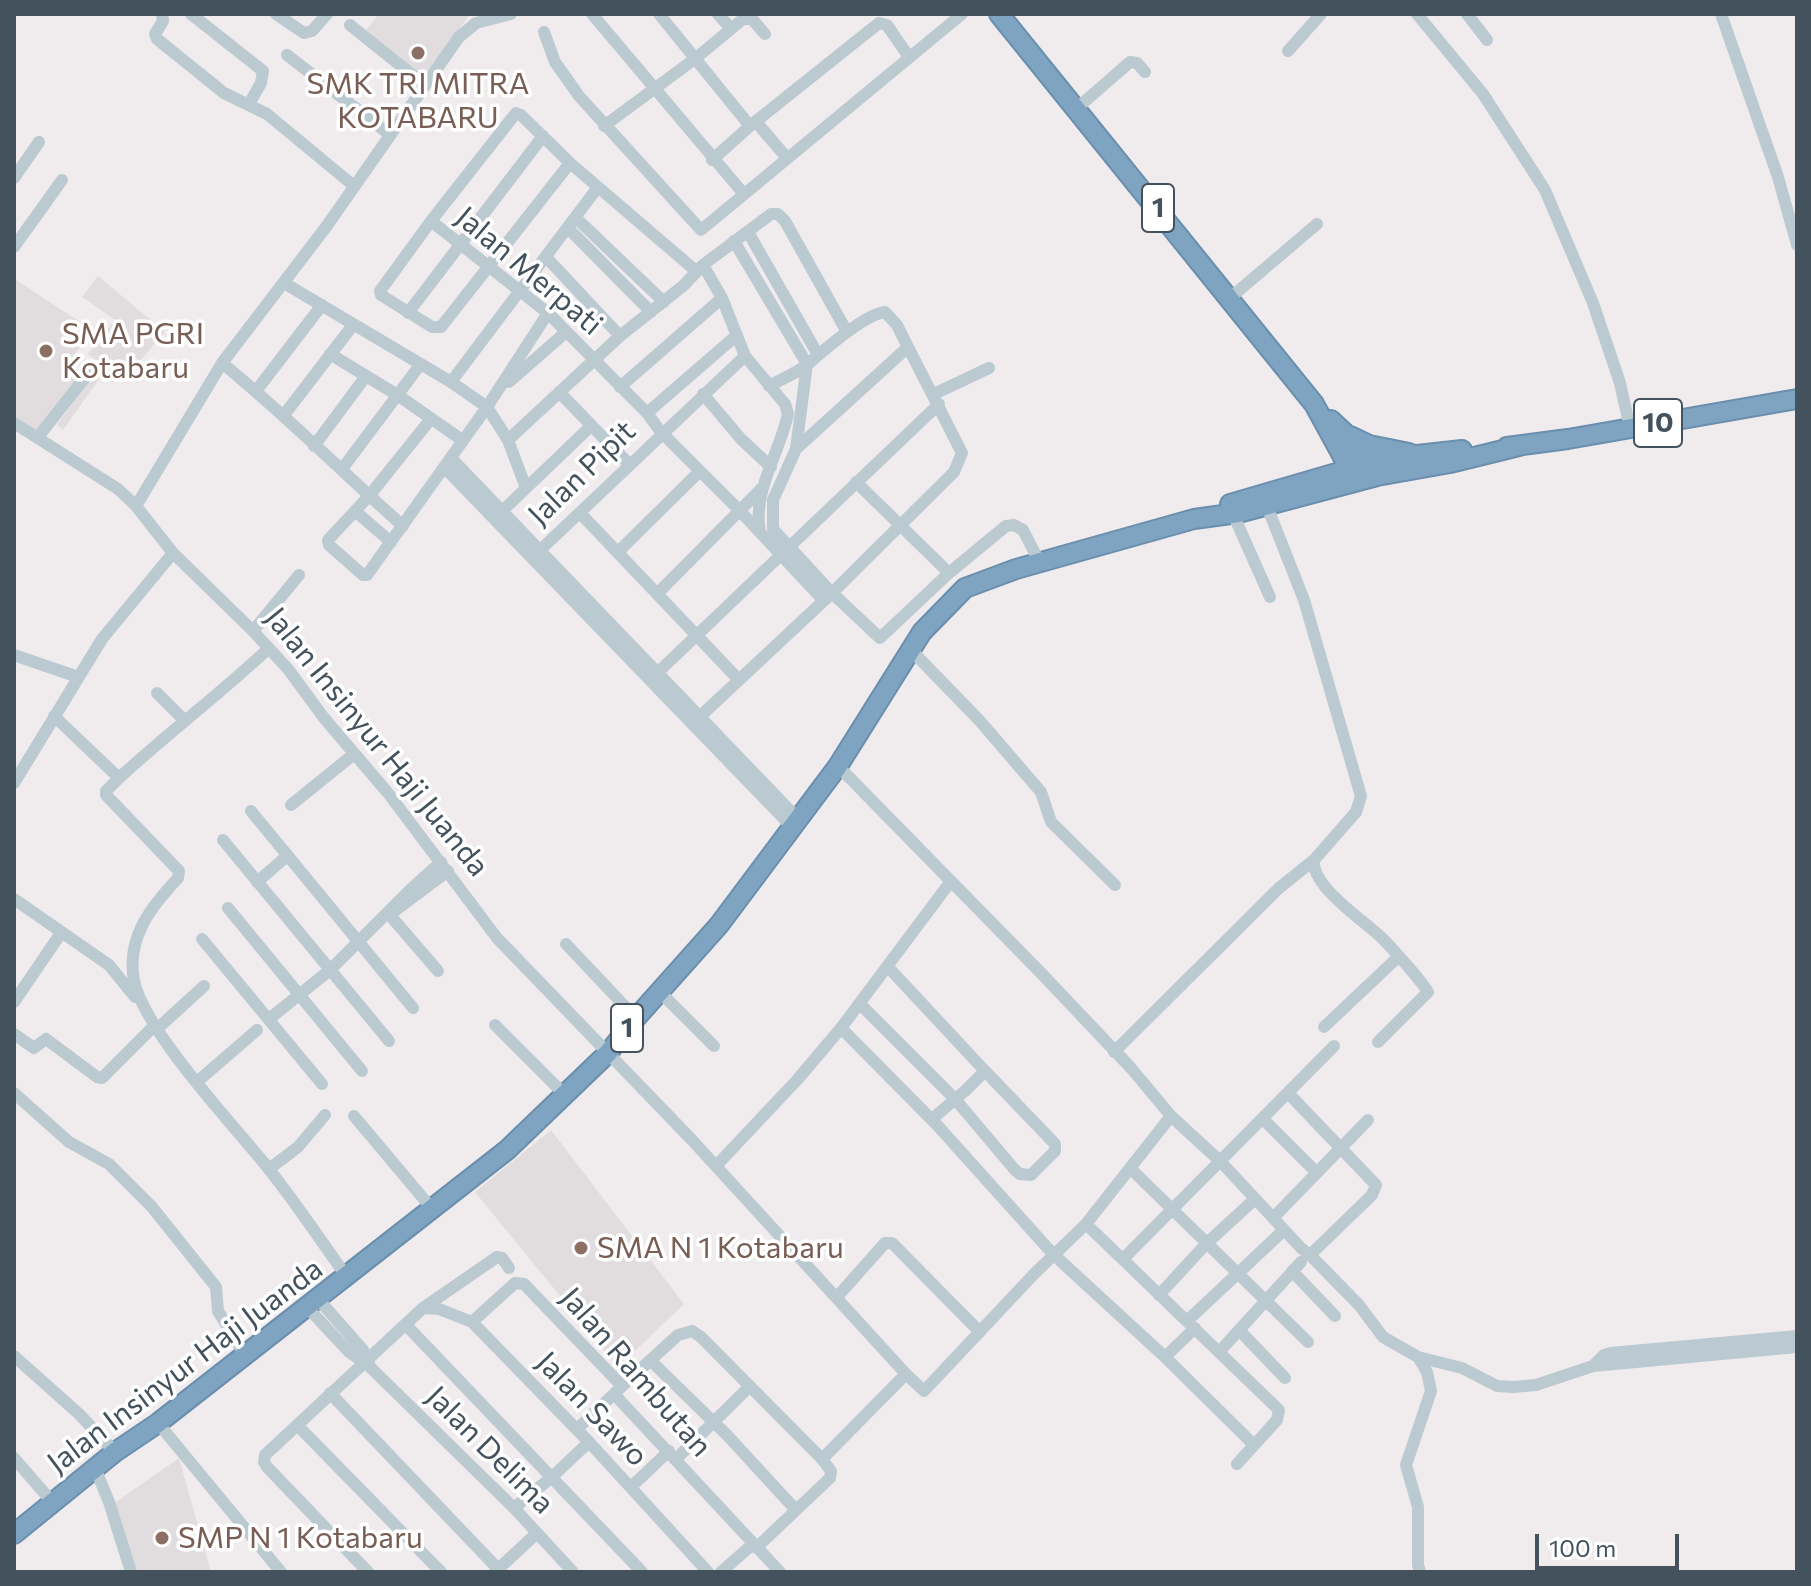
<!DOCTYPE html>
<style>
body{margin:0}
#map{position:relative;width:1811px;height:1586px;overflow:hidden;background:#f0eced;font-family:Commissioner,sans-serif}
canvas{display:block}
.frame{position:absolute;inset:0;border:16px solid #43525c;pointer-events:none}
.scale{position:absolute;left:1535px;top:1534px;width:144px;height:36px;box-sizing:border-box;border:4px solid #43525c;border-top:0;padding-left:10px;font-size:24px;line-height:28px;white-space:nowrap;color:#43525c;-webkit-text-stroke:6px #fff;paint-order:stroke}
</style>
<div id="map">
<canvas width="1811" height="1586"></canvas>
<div class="frame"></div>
<div class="scale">100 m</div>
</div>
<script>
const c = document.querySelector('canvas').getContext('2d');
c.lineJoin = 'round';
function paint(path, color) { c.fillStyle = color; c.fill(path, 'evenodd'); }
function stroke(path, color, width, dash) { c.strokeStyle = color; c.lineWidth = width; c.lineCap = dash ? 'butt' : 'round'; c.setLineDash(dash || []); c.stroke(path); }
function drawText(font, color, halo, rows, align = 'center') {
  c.font = font + ' Commissioner,sans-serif'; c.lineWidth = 7; c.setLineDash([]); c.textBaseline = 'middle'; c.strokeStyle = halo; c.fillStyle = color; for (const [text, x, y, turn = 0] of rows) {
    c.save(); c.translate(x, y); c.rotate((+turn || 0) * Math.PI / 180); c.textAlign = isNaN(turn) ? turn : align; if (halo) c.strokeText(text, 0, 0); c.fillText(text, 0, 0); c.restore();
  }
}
paint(new Path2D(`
 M 379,14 L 470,14 L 424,77 L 366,30 Z
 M 98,276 L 165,332 L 126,377 L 109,365 L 63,430 L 57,425 L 101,364 L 88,354 L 115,320 L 82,297 Z
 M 16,280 L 94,331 L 61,370 L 76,380 L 36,434 L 14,418 L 14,284 Z
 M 551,1130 L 684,1304 L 618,1367 L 475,1192 Z
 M 179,1458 L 211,1572 L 134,1572 L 113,1504 Z`), '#e1dddf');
const highway = new Path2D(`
 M 999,14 L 1314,404 L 1355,479
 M 1331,420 L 1347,435 L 1373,471
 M 1350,436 L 1369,445 L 1409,453
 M 1507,447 L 1568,439 L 1797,399
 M 1230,504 L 1350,469 L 1417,455 L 1462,450
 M 14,1534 L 115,1452 L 158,1423 L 507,1150 L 608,1053 L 636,1018 L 719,925 L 838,766 L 922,632 L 965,588 L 1016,569 L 1194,519 L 1238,513 L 1377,476 L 1450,463 L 1519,446`);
stroke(highway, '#6a8ead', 22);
stroke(new Path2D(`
 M 162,14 L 163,21 L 155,34 L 157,39 L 224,93 L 267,114 L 354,186
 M 191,14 L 263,71 L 261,83 L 249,104
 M 276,14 L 304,33 L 312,31 L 327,14
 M 592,14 L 743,193
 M 659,14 L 750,126
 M 718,14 L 731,29
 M 1417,14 L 1483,94 L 1545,190 L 1593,303 L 1620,383 L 1630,428
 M 1467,14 L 1487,40
 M 1721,14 L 1778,177 L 1797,245
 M 350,25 L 425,85
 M 544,32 L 555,62 L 579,96 L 701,230 L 962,14
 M 1288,51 L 1321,14
 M 287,55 L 389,134
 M 1076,109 L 1130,62 L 1137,63 L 1145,72
 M 757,123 L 787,158
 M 604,126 L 696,58 L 743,19 L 752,19 L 765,34
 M 712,160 L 750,126 L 879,23 L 887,25 L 909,57
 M 570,163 L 441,327 L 432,327 L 381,295 L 380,291 L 431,221 L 516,113 L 521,115 L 570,163 L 696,271
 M 14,178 L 39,142
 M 576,218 L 664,302
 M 431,221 L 548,313 L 647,413 L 661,432 L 740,511 L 823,600
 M 568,228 L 651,312
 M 748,232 L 817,353
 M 734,241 L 807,364 L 796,449 L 773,500 L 773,529 L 832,593 L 880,638 L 949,573 L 1006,526 L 1014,525 L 1023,530 L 1040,563
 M 14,247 L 62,180
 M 546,257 L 620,336
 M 703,265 L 722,298 L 745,356 L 785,404 L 788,414 C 780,452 752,492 760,532
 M 284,283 L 451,382 L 487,407 L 508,440 L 526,488
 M 1230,298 L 1317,224
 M 408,313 L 543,136
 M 330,354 L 399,396 L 462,440
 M 222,363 C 285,414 342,472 403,526
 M 451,382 L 598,187
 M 509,382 L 566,332
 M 620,387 L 722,298
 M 256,391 L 322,305
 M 559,392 L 629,464
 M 703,394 L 741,439 L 771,467
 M 934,394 L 989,368
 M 647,413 L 737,335
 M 284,415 L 353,325
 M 430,420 L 369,496 L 328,540 L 329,545 L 363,575 L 367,575 L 487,407 L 548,313
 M 14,423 L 118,489 L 136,506 L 173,553 L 253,631 L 288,669 L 324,718 L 388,793 L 497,938 L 692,1140 L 906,1374 L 924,1391 L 1034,1274 L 1086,1224 L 1171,1116 L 1131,1068 L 1041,973 L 838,766
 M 38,437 L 87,375
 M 508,440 L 620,336 L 683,286 L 703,265 L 771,214 L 778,214 L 785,221 L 847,332
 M 314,446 L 366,376
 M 796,449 L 908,347
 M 451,458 L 799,820
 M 444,467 L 793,828
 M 342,469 L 420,365
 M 856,482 L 949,573
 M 136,506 L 222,363 L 326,227 L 459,37 L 476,23 L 511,14
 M 1267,506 L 1304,600 L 1361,796 L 1356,812 L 1314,860 C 1311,887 1365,921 1383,939 C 1398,955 1416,974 1428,992 L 1378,1042
 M 355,511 L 391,542
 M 581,514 L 739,680
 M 1233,514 L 1270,597
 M 498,515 L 591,426
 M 618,552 L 700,471
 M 535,555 L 745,356
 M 657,594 L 762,488
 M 253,631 L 299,575
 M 910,649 L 979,720 L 1041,792 L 1051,822 L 1115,885
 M 14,655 L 78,677
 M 652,678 L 939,404
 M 157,693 L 184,720
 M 54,716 L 119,778 C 168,733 220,694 269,648
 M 692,724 L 832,593 L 954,472 L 962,453 L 908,347 L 897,325 L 885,312 C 865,314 824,350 808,364 C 797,373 782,379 769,386
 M 119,778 L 106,791 L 106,795 L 179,871 L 178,878 C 152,906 129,934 133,974 C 137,1024 234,1125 268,1168 C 296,1203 321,1241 347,1277
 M 14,783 L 102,639 L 173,553
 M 291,805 L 354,754
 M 251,811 L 413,1008
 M 223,840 L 389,1041
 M 257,882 L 287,856
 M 14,899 L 109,965 L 135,997
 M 228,908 L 362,1071
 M 396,910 L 448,871
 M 388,913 L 438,971
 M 202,939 L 322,1084
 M 566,944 L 636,1018
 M 889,968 L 985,1071 L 966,1090 L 932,1119
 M 660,992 L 714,1046
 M 14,1002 L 61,933
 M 860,1004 L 955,1099 L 1015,1170 L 1020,1174 L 1031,1175 L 1055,1151 L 1055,1144 L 985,1071
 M 269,1019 L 330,970 L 411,889 L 441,862
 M 495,1025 L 566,1096
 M 1324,1027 L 1397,958
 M 841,1028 L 937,1125 L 1053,1254 L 1165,1357 L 1253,1444
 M 157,1029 L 204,986
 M 14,1034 L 34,1048 L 46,1039 L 97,1077 L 102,1078 L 155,1025
 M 1114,1052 L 1279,888 L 1314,860
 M 198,1081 L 257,1030
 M 14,1093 L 69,1142 L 109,1164 L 152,1207 L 216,1287 L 218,1311 L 245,1355
 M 354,1116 L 433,1210
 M 1171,1116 L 1221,1162 L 1301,1248 L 1310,1255 L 1372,1195 L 1376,1185 L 1288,1093
 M 1263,1119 L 1316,1172
 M 716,1166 L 797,1080 L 841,1028 L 951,881
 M 269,1169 L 298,1147 L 325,1115
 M 1131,1169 L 1308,1342
 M 1274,1217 L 1368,1120
 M 1086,1224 L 1279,1410 L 1277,1420 L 1237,1464
 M 1310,1255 L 1359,1305 L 1383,1337 L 1418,1357 L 1427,1372 L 1431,1391 L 1406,1465 L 1418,1507 L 1418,1565 L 1420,1572
 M 1123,1259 L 1334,1046
 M 1292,1271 L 1335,1316
 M 1159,1295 L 1207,1243 L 1255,1199
 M 837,1297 L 885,1243 L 892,1243 L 980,1332
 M 319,1300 L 363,1350 L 369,1363
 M 308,1308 L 348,1351 L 369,1366 L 514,1508 L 573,1572
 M 423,1308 L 439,1309 L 472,1322 L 589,1442 L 708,1572
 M 1187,1321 L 1284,1230
 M 472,1322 L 515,1283 L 524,1284 L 622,1386 L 614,1394 L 780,1572
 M 406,1325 L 642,1572
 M 1239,1330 L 1285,1378
 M 1797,1336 L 1611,1353 L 1604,1355 L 1593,1366 L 1797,1347
 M 1220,1351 L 1301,1262
 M 14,1356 L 79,1414 L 115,1452
 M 1165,1357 L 1195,1328
 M 1418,1357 L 1462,1368 L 1497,1386 L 1513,1387 L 1536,1385 L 1593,1366
 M 651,1361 L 727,1435 L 795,1509
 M 622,1386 L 678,1335 L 692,1331 L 701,1337 L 822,1459 L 831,1471 L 830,1478 L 756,1548
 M 330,1393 L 501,1572
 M 158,1423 L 281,1572
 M 298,1426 L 441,1572
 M 577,1429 L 614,1394
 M 14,1458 L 53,1503
 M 676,1459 L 750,1386
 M 822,1459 L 906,1374
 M 95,1468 L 109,1502 L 131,1572
 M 631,1487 L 669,1451
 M 514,1508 L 552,1477 L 589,1442
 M 368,1572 L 267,1467 L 264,1462 L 265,1455 L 423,1308 L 497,1257 L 502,1258 L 509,1268
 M 495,1572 L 537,1533
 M 721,1572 L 753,1544`), '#bbc9d1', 12);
stroke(highway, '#7fa4c1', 18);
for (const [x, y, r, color] of [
 [418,53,8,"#8d6e63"],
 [46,351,8,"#8d6e63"],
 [581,1248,8,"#8d6e63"],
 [162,1538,8,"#8d6e63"]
]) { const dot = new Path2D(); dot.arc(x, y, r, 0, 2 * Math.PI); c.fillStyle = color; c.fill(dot); stroke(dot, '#fff', 3); }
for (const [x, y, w] of [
 [1158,208,32],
 [1658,423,48],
 [627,1028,32]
]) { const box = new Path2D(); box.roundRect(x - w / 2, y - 24, w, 48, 6); c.fillStyle = '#fff'; c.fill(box); stroke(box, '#43525c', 2); }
drawText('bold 28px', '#43525c', null, [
 ["1",1158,208],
 ["10",1658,423],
 ["1",627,1028]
]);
drawText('30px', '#785e54', '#fff', [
 ["SMK TRI MITRA",418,84,"center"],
 ["KOTABARU",418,118,"center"],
 ["SMA PGRI",62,334],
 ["Kotabaru",62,368],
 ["SMA N 1 Kotabaru",597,1248],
 ["SMP N 1 Kotabaru",178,1538]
], 'left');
drawText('30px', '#43525c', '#fff', [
 ["Jalan Merpati",529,271,40],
 ["Jalan Pipit",582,473,-44],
 ["Jalan Insinyur Haji Juanda",377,742,51],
 ["Jalan Insinyur Haji Juanda",185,1366,-37],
 ["Jalan Rambutan",636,1372,49],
 ["Jalan Sawo",592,1409,46],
 ["Jalan Delima",490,1450,45]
]);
</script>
